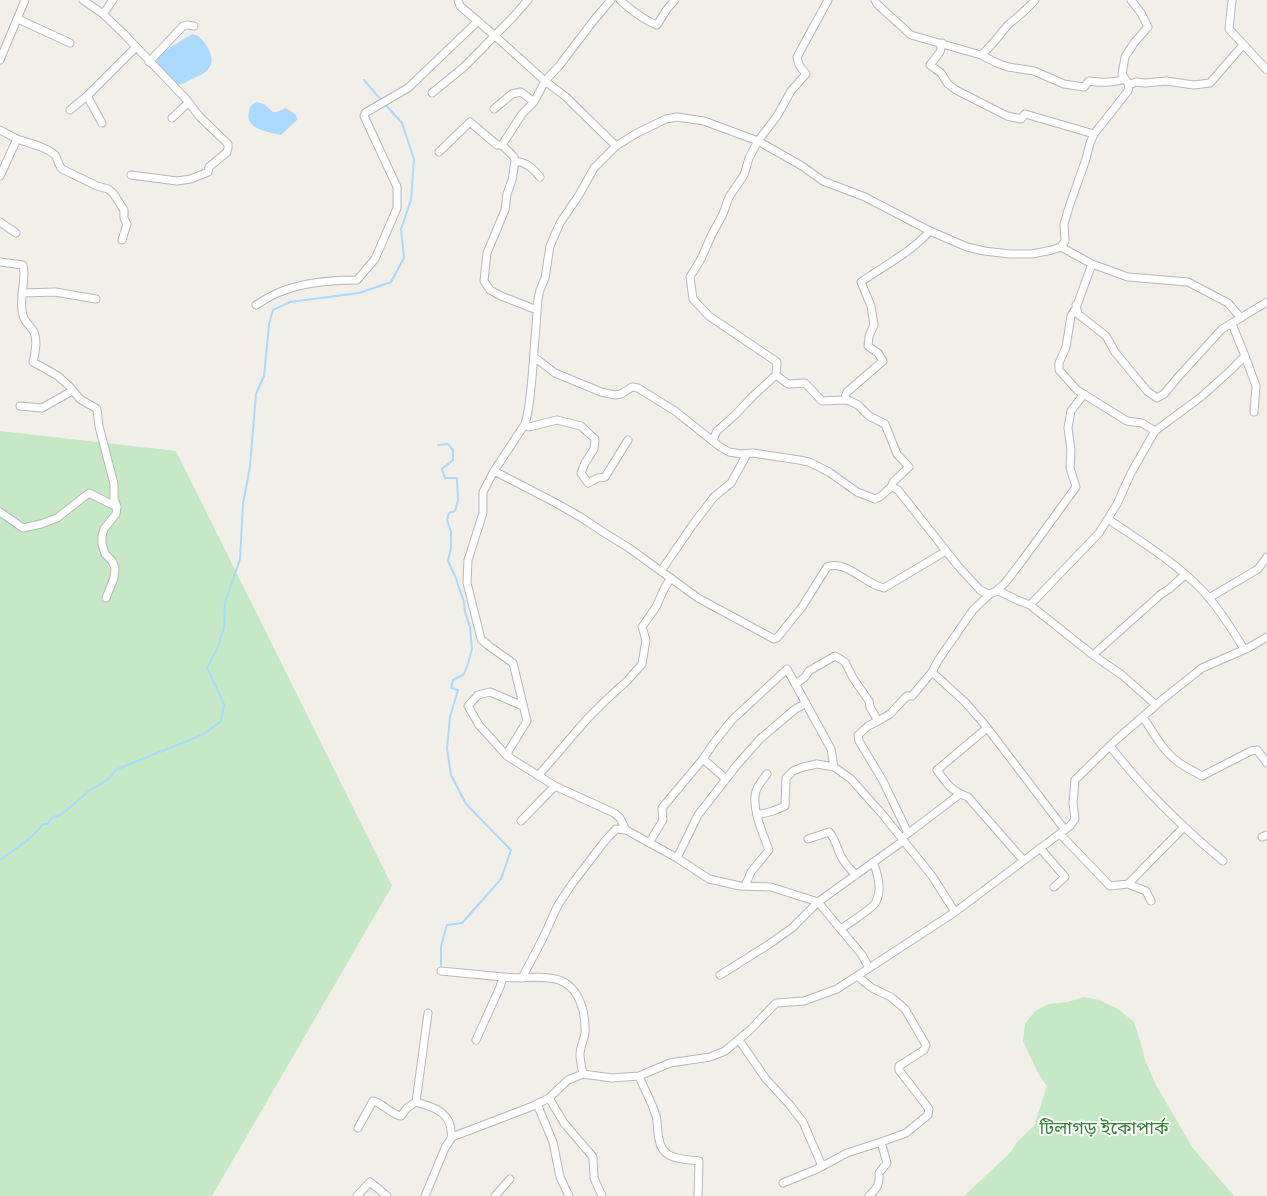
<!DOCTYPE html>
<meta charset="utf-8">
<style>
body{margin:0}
canvas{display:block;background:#f1efe8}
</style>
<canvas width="1267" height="1196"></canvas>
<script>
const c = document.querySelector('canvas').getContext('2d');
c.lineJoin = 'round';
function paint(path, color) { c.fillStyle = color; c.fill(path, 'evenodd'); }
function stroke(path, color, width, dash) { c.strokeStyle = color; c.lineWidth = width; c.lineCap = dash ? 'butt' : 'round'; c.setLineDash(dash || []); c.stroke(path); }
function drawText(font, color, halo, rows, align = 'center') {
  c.font = font + ' "IBM Plex Sans","Noto Sans Bengali",sans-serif'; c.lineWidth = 4; c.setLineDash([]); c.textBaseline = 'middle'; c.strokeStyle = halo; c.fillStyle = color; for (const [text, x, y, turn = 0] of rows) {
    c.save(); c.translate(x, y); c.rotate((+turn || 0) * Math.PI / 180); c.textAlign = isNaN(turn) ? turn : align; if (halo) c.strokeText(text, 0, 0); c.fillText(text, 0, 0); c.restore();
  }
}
paint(new Path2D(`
 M 0,431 L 176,451 L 392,886 L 212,1196 L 0,1196 Z
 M 1083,997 L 1099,1000 L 1118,1009 L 1134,1022 L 1141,1044 L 1145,1060 L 1156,1085 L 1192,1147 L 1234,1196 L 964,1196 L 1011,1152 L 1017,1142 L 1034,1126 L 1047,1086 L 1039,1075 L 1023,1041 L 1025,1024 L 1035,1011 L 1049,1004 L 1068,1002 Z`), '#c5e8c5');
paint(new Path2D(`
 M 192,34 C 193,34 198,36 199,37 C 207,43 216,59 209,68 C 206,74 198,76 192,79 C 188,81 183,85 178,84 C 172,82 162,70 157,65 L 157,59 L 160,54 Z
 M 257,102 L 264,104 L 273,112 L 277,112 L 286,108 L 295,114 L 298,119 L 281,135 C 268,132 244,129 249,111 C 250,106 252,104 257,102 Z`), '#aadaff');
stroke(new Path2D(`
 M 364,80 L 382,101
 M 438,445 L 448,444 L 453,450 L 453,460 L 442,469 L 445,478 L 457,478 L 458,501 L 455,511 L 449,513 L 447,520 L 451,532 L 451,548 L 448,561 L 455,576 L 464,602 L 465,612 L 470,627 L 472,649 L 468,664 L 464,674 L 453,680 L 451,688 L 458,690 L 450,717 L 447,749 L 451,775 L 466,804 L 511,850 L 501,879 L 462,923 L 447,925 L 441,946 L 441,965
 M 0,860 C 15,849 32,839 43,824 L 48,824 L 51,818 L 62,814 L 89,791 L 107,780 L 112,776 L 115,770 L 192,739 L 204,734 L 221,721 L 224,704 L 207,668 L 217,649 L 224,628 L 225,603 L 240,559 L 243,504 L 250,466 L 256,394 L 264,376 L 269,324 L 273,310 L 290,302 L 359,293 L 391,282 L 404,258 L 401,229 L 411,200 L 414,159 L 402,123 L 385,104`), '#aadaff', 2);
const minor = new Path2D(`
 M 83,0 L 103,14 L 123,33 L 186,99 L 199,116 L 228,144 L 228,148 L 227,152 L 209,167 L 208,172 L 191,179 L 177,181 L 131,175
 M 458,0 L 460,6 L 495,36 L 545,81 L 566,97 L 616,146
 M 620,0 C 631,10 643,20 657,25 L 667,9 L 675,0
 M 875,0 L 877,4 L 911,35 L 981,55 C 993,45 998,36 1008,25 C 1017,17 1027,10 1035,0
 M 1232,0 L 1229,29 L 1267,70
 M 103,14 L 113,0
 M 18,19 L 70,43
 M 942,43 L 940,52 L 930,65 L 941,73 L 948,84 L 956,90 L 1007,116 L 1021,119 L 1025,114 L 1094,134
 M 981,55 L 997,63 L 1008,67 L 1034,71 L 1064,84 L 1084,87 L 1089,81 C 1102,83 1113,83 1125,79
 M 0,60 L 25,0
 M 149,62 L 183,26 L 187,25 L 194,26
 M 1129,85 L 1136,82 L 1145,83 L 1166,81 L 1194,85 L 1210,83 L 1243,45
 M 432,93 L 464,67 L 514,16 L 528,0
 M 87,96 L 102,123
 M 494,109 L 512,94 L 521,92 L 534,102
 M 70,110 L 87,96 L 136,47
 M 172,118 L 188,103
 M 0,130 L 17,139 L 0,176
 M 17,139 C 28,143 47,147 55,155 C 58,159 58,165 62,169 L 97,186 L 108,189 L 113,193 L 124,210 L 124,218 L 127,224 L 122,240
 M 439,152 L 470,122 L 497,145 L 502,145
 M 515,161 C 527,163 532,167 540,177
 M 0,222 L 16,233
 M 1061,247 L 1092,264 L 1128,277 L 1188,282 L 1228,303 L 1241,318
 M 0,262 L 23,265 C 27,278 18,300 23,315 C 24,322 31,326 34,332 C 38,341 35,353 33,362 L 58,376 L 69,386 L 80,399 L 97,409 L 99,426 L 114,484 L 114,498 L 117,507 L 116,514 L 104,529 L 102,536 L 102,544 L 105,554 L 112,561 L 115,568 L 114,578 L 106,598
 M 1092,264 L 1076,308 L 1071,316 L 1066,347 L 1059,363 L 1059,370 L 1077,390 L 1127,421 L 1142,423 L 1155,431
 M 22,293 L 55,292 L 96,299
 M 256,305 C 263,301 271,295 280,292 C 304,282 331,280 357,280 L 375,259 L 397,208 L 397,187 L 364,116 L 365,113 L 408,88 L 478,21
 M 1076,305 L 1078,314 L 1106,336 L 1115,352 L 1147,391 L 1157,398 L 1164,394 L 1179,376 L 1222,329 L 1267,302
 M 537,310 L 501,296 L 490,290 L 484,281 L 487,253 L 505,210 L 507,194 L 512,180 L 515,161 L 514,157 L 502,145 L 522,114 L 534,102 L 545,81 L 559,66 L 594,20 L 611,0
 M 1245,356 L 1256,386 L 1254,412
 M 534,357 L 555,373 L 601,392 L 615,395 L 621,394 L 632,387 L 638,388 L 675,411 L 719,446 L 729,452 L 742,454 L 753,453 L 799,460 L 809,462 L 829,472 L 857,492 L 875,499 L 881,496 L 891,487 L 894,488 L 898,490 L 958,566 L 980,590 L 988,594 L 999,591 L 1017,600 L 1030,605 L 1099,533 L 1117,504 L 1131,473 L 1155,431 L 1201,397 L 1231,370 L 1245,356 L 1232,324
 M 776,375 L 777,362 L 709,316 L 693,299 L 690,277 L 701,259 L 712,234 L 723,214 L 729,197 L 744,175 L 749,158 L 758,141 L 777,116 L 791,91 L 806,74 L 799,65 L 797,57 L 828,0
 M 844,400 L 847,392 L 883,361 L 878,353 L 868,346 L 869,336 L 874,325 L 871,306 L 861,282 C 885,265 910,253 930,231
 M 20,406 L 42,408 L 72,391
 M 525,424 L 529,427 L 557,420 L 581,426 L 595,439 L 594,449 L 585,463 L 581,473 L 588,483 L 598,478 L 605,477 L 628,440
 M 713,440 L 717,431 L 735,415 L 753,396 L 776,375 L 788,384 L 805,383 L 822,401 L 844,400 L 850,401 L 858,405 L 869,416 L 885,424 L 897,454 L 909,467 L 893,482 L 891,487
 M 494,471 L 554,502 L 582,518 L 603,532 L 629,548 L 698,598 L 774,639 L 777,638 L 802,607 L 827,567 C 846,559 866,585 884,588 L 946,551
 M 0,512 L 23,528 L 41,524 L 57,518 L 89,493 L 117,507
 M 1108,519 C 1140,541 1175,562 1202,590 C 1219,608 1232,629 1244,649
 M 661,571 L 694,523 L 714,497 L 731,483 L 747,454
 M 996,591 L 1005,583 L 1022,561 L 1076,487 L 1070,468 L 1071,450 L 1068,428 L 1071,411 L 1084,394
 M 990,594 L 973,610 L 939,659 L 932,672 L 965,702 L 985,725 L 1065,830
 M 1209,598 L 1258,569 L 1267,557
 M 1030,605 L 1093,655 L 1122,675 L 1156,705
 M 1093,655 L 1160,595 L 1169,589 L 1185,575
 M 796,684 L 805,677 L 809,671 L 835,656 L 845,662 L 853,678 L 869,701 L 870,707 L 878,721 L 868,726 L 858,735 L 859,741 L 883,781 L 908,833
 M 1143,717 C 1155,735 1164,754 1184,766 C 1190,770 1196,772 1202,776 L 1251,751 L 1257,750 L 1267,763
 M 878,721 L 890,714 L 907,696 L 912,696 L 932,672
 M 987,728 L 937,770 C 947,784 951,791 968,797 L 1023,860
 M 1110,746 C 1144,790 1181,826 1223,861
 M 507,756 L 479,725 L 468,706 L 478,695 L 490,692 L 523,706
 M 703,759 L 726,779
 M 538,776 L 587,719 L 606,700 L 628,680 L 642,664 L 646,640 L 642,627 L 656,607 L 665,587 L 671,578
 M 758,815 L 773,811 L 785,806 L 786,778 L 793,771 L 803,767 L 817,764 L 834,767 L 851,779 L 883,815 L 932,876 L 955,912
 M 521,821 L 555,786
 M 1060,834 L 1110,886 L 1128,884 L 1146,891 L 1151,901
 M 906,835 L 960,794
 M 1262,837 L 1267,835
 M 808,839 L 829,832 C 836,839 837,850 842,858 C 845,864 851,870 856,875
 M 649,843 L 663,820 L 662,808 L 703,759 L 713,744 L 732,720 L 787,669 L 831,749 L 834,767
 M 1040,848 L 1065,877 L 1054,887
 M 677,858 L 698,815 L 737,765 L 760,739 L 794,710 L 806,703
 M 1128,884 L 1184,827
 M 745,886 L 751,872 L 769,850 C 763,834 751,808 756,791 C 758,785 763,779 767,774
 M 841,929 C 849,923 872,909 876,902 C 882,890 878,874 873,862
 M 869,968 L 862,955 L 818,902 L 771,887 L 740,886 L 709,879 L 677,858 L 626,830 L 620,818 L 614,813 L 555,786 L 507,756 L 509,750 L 527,721 L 513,663 L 489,646 L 481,639 L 467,583 L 468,560 L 483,513 L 483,492 L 494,471 L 525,424 C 530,408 530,394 532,378 C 534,351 536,325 538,299 L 540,290 L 545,278 L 550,246 L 560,223 L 579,195 L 594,168 L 616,146 L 637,133 L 666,119 L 677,117 L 704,121 L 758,141 L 802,166 L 823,181 L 865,197 L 930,231 L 967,247 L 984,251 L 1010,254 L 1032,254 L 1052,250 L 1061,247 L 1065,241 L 1064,224 L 1069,207 L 1086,159 L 1090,143 L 1094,134 L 1128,91 L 1129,85 L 1122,74 L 1125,57 L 1134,43 L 1148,27 L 1141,13 L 1131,0
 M 441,971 L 503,977
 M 720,975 L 768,945 L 792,928 L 818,902 L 903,841
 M 857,976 L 872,988 L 891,997 L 905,1009 L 926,1045 L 924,1050 L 899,1066 L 899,1070 L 929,1109 L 928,1115 L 906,1133 L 881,1142 L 887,1163 L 879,1173 C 880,1185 877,1188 869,1196
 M 522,978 L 543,938 L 558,905 L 572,884 L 604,842 L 616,829 L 626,830
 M 428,1013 L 416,1102 C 429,1106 446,1110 450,1125 C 451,1128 451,1133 452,1137
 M 476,1040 L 500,987 L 503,977 C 518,979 534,976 549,978 C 577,980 586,1008 585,1033 C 584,1040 580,1047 580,1055 C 580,1061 582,1068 583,1074
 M 739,1040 L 766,1079 L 789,1104 L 803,1122 L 822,1166
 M 639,1076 C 644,1089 652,1102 656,1116 C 658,1123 657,1132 659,1139 C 662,1160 682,1159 699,1161 L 698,1196
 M 549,1098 L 564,1123 L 593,1157 L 594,1178 L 602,1196
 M 537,1104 L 553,1142 L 560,1177 L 569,1196
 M 358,1128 L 373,1101 C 383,1103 390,1114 401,1116 L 407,1108 L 416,1102
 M 783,1183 L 817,1169 L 847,1153 L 881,1142
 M 357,1196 L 370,1182 L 387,1196
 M 425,1196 L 445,1148 L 452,1137 L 533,1106 L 549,1098 L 568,1080 L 583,1074 L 612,1078 L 639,1076 L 670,1063 L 710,1057 L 725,1051 L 750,1030 L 776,1003 L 804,1001 L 837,989 L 955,912 L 1070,826 L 1075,819 L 1073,803 L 1075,780 L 1116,740 L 1163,699 L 1202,668 L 1248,648 L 1267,637
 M 495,1196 L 510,1179`);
stroke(minor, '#b5b8bc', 9);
stroke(minor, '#fff', 7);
drawText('18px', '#348238', '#fff', [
 ["টিলাগড় ইকোপার্ক",1104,1129]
]);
</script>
